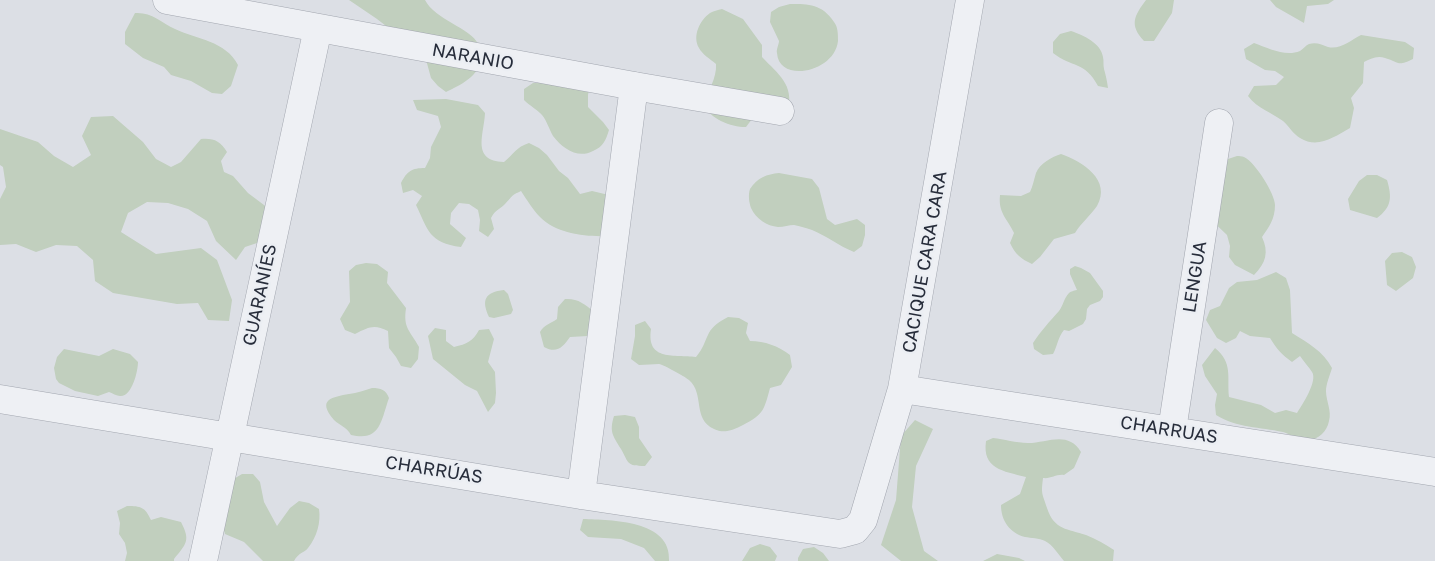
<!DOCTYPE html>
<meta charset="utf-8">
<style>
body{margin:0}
canvas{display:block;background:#dcdfe5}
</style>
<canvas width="1435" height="561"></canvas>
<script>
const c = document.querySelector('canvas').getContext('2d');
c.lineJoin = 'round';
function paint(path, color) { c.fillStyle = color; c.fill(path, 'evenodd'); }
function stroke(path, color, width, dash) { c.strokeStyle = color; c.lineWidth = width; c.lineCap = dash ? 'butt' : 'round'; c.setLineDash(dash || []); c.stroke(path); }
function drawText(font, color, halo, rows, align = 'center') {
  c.font = font + ' "Golos Text",sans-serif'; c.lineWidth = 5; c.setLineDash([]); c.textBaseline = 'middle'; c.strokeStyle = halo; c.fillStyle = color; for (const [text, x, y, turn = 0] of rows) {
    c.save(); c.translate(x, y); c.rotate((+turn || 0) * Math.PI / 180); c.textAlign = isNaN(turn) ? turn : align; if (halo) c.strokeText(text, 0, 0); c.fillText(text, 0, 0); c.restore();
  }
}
paint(new Path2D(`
 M 349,0 L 425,0 C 435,20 471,28 478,44 C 480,48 479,55 480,59 C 481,75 459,86 446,92 L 438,86 L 431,78 L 425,56 L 377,19 Z
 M 1146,0 L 1174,0 L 1172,13 L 1154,41 L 1144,41 C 1129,25 1134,16 1146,0 Z
 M 1270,0 L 1334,0 L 1328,4 L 1307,6 L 1304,23 L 1276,7 Z
 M 790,4 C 809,4 822,4 834,22 C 838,27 838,34 838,41 C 835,72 779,84 777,53 C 776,50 779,44 779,41 L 770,22 L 771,12 L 779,7 Z
 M 722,9 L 743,19 L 762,45 L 762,57 C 779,75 794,84 788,111 L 752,119 L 746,127 C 730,127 711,119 703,105 C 708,91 717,78 716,64 C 710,59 702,54 699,48 C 692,36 700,20 710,13 C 713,11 718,10 722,9 Z
 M 135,13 C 152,12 160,22 175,29 C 196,39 226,41 238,65 L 231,86 L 222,94 L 212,93 L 191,81 L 171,75 L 164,67 L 143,58 L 125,44 L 125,32 Z
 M 1071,31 C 1083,35 1101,43 1103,57 C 1104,61 1103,65 1104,69 C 1106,76 1107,81 1108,88 L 1098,86 C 1085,61 1072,68 1053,53 L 1053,42 L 1060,34 Z
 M 1361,35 L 1405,42 L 1414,48 L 1413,59 C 1397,67 1399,62 1385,58 C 1377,55 1370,59 1364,62 L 1363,83 L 1351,98 L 1354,108 L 1350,128 C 1334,137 1318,149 1300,138 C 1293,134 1289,126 1283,121 C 1271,112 1258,109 1248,96 L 1254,86 L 1276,85 L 1284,77 L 1275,71 L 1265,70 L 1246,59 L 1244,49 L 1254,43 C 1268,48 1285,57 1300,51 C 1303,49 1306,45 1309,44 C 1317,42 1322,45 1328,47 C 1340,50 1351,40 1361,35 Z
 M 533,83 L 590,84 L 588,95 L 588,107 L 603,122 L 609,130 C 606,140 603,147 593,151 C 578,159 563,149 553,136 C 549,129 547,121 542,115 C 538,110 530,106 524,100 L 524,89 Z
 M 446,99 L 478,105 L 485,113 C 484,135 471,161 504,162 C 514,154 516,147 529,143 L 539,148 L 547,155 L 559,171 L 568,178 L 580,194 L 592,191 L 613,196 L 608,236 C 586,237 557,234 540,217 C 533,210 527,200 521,191 C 510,196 513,196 505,204 C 499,210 496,209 491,218 L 494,229 L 488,237 L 479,231 L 480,220 L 478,210 L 469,204 L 459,203 L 451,213 L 450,224 L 466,238 L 461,247 C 429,243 428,230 416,205 L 422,196 L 413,190 L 403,193 L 401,183 C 407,171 412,168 425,168 L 430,158 L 431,147 L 441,127 L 438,116 L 417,110 L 413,100 Z
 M 113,116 L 143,142 L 156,159 L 171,167 L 181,162 L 201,139 C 214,138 220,141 227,152 L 221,161 L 224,172 L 233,176 L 248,193 L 272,211 L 266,240 L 245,247 L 236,260 L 216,241 L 207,221 L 188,209 L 168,203 L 147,202 L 128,213 L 121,232 L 156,254 L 201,248 L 217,260 L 232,300 L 229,321 L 208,320 L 198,303 L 177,304 L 113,293 L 95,281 L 93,260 L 77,246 L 56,245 L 36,252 L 16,244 L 0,245 L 0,199 L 6,187 L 3,167 L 0,165 L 0,129 L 38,142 L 54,156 L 73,167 L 91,155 L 82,136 L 91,117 Z
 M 1061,154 C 1082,161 1112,180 1097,206 C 1091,215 1081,223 1075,233 L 1054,239 L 1040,257 L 1032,264 C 1021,259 1015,254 1010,243 L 1014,233 C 1007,218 998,213 1000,195 L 1021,196 L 1030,192 C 1033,186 1034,179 1036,173 C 1040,163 1052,157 1061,154 Z
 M 1237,156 C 1239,156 1242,156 1244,157 C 1255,162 1275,194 1275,205 C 1275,219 1269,227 1262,237 C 1269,252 1266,263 1254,275 L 1235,265 L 1229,257 L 1230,246 L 1227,235 L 1205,214 L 1225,160 Z
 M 779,173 L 812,179 L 819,188 L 827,219 L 835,225 L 857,219 L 865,225 L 865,235 L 862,246 L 854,252 C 839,246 827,236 812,230 C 806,228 800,226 794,225 C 789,225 784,227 778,227 C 767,226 756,219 751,208 C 749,202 748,195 750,189 C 757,178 767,174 779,173 Z
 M 1367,175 L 1377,175 L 1387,180 C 1392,197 1392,207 1377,218 L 1350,210 L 1348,199 L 1359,181 Z
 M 1402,252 L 1412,257 L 1416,267 L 1413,278 L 1396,291 L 1387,285 L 1385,261 L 1392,253 Z
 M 366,263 L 377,264 L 388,272 L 387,283 L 406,308 C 403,329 410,330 419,347 L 418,359 L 411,368 L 401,366 L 396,357 L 389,348 L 388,331 C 374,324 369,327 355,334 L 345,330 L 340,319 L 350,302 L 349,271 L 356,265 Z
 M 1075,266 L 1081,268 L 1090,273 L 1103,291 L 1103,297 L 1100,301 L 1090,305 L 1087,309 L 1086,319 L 1083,324 L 1069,331 L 1064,330 C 1058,337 1057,347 1053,354 L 1043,355 L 1034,349 L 1033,343 C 1040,332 1050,321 1059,311 C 1063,306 1064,298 1069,293 C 1072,291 1073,291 1077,290 L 1070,274 L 1070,269 Z
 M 1276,272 L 1286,278 L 1290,290 L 1292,333 C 1308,343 1323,351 1332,368 C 1330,375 1326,384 1326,391 C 1326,401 1332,411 1329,421 C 1327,432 1318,439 1308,441 C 1299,443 1292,434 1283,432 C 1260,427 1237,428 1216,415 L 1215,405 L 1217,394 L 1205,376 L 1202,365 L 1215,348 C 1233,363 1227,376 1229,397 L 1261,405 L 1275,413 L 1286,410 L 1297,413 C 1302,405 1318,381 1312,372 C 1309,367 1304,362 1300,356 L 1292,362 C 1282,355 1276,348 1270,338 L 1250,336 L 1240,331 L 1236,338 L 1226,343 L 1217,338 L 1206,320 L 1210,310 L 1220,306 L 1229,288 L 1237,282 L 1257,280 Z
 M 504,290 L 508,294 L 513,310 L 511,314 L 494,318 L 489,317 C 481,300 485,292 504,290 Z
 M 565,299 C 577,298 585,304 593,311 L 588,336 L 570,337 C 563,347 557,354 544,347 L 540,332 C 545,324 550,324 557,319 L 558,307 Z
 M 728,317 L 739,318 L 748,323 L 746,333 L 750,341 C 765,341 778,346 790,355 L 792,367 L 781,385 L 770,388 C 764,410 764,414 743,425 C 733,430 724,434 714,429 C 692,419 705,394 689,380 C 684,376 664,365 659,364 C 653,364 646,365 639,365 L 631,359 L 635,336 L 635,325 L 645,321 L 651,329 C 646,362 675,354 696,357 C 711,339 702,330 728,317 Z
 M 435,328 L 446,330 L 446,341 L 454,347 C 467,344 473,341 479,330 L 489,329 L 494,339 L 488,362 L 495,372 L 496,393 L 495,403 L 488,412 L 477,391 L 465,385 L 433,359 L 428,336 Z
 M 64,349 L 99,356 L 113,349 L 130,354 L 138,362 C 138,371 132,397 120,396 C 117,396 112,393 109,392 L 98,396 L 75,391 L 59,383 L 56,379 L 54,368 L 57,357 Z
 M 372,388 C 381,388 386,390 389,398 C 381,420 381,442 351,435 C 346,426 340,426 334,420 C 316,399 333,397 349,394 C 357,393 365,390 372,388 Z
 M 625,415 L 635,417 L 639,427 L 639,438 L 652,457 L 645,466 C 626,466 629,463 621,449 C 613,436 609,432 614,416 Z
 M 915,420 L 933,429 L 916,466 L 912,507 L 924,551 L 938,561 L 901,561 L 881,545 L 896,500 L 901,436 Z
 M 993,438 C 1004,439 1016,443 1028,443 C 1047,443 1068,430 1081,452 L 1074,468 L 1064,475 C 1056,474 1051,479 1043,478 C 1041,495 1042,492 1047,508 C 1054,530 1068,529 1086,535 C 1096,539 1105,544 1114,550 L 1113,561 L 1064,561 C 1058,554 1053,545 1045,541 C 1039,538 1031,538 1025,537 C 1010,533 1001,521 1001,505 L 1020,494 L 1026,477 C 1003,471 982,469 986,441 Z
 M 242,474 L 253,474 L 260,482 L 264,502 L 277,526 L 290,508 L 299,501 L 309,503 L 319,509 C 321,522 317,537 308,548 C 304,553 299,552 294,561 L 263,561 L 244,542 L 225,534 L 222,523 L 232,480 Z
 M 127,506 C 141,506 145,507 151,520 L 161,517 L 181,522 C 191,541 186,544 174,559 L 174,561 L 125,561 L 127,553 L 125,543 L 119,534 L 120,523 L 117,511 Z
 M 583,519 C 611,520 672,520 669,561 L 655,561 L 644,548 L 621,539 L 588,537 L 580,530 Z
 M 760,544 L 770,547 L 777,556 L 775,561 L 742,561 L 750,548 Z
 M 814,547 L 823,553 L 829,561 L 798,561 L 798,558 L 803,549 Z
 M 997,554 L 1019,558 L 1025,561 L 983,561 Z`), '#c1cfbe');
const minor = new Path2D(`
 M 167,0 L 634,86 L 780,111
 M 902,389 L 1435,472
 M 0,399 L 581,495 L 840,534 L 855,530 L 863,520 L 902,389 L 970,0
 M 1172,430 L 1219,123
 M 581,495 L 634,86
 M 203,561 L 318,28`);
stroke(minor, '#a2a6af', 29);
stroke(minor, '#eef0f4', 28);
drawText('18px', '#272d3b', '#ebeef3', [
 ["NARANIO",473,57,10],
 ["CACIQUE CARA CARA",925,262,-80],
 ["LENGUA",1195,277,-81],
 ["GUARANÍES",260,295,-78],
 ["CHARRUAS",1169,430,9],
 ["CHARRÚAS",434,470,9]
]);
</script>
